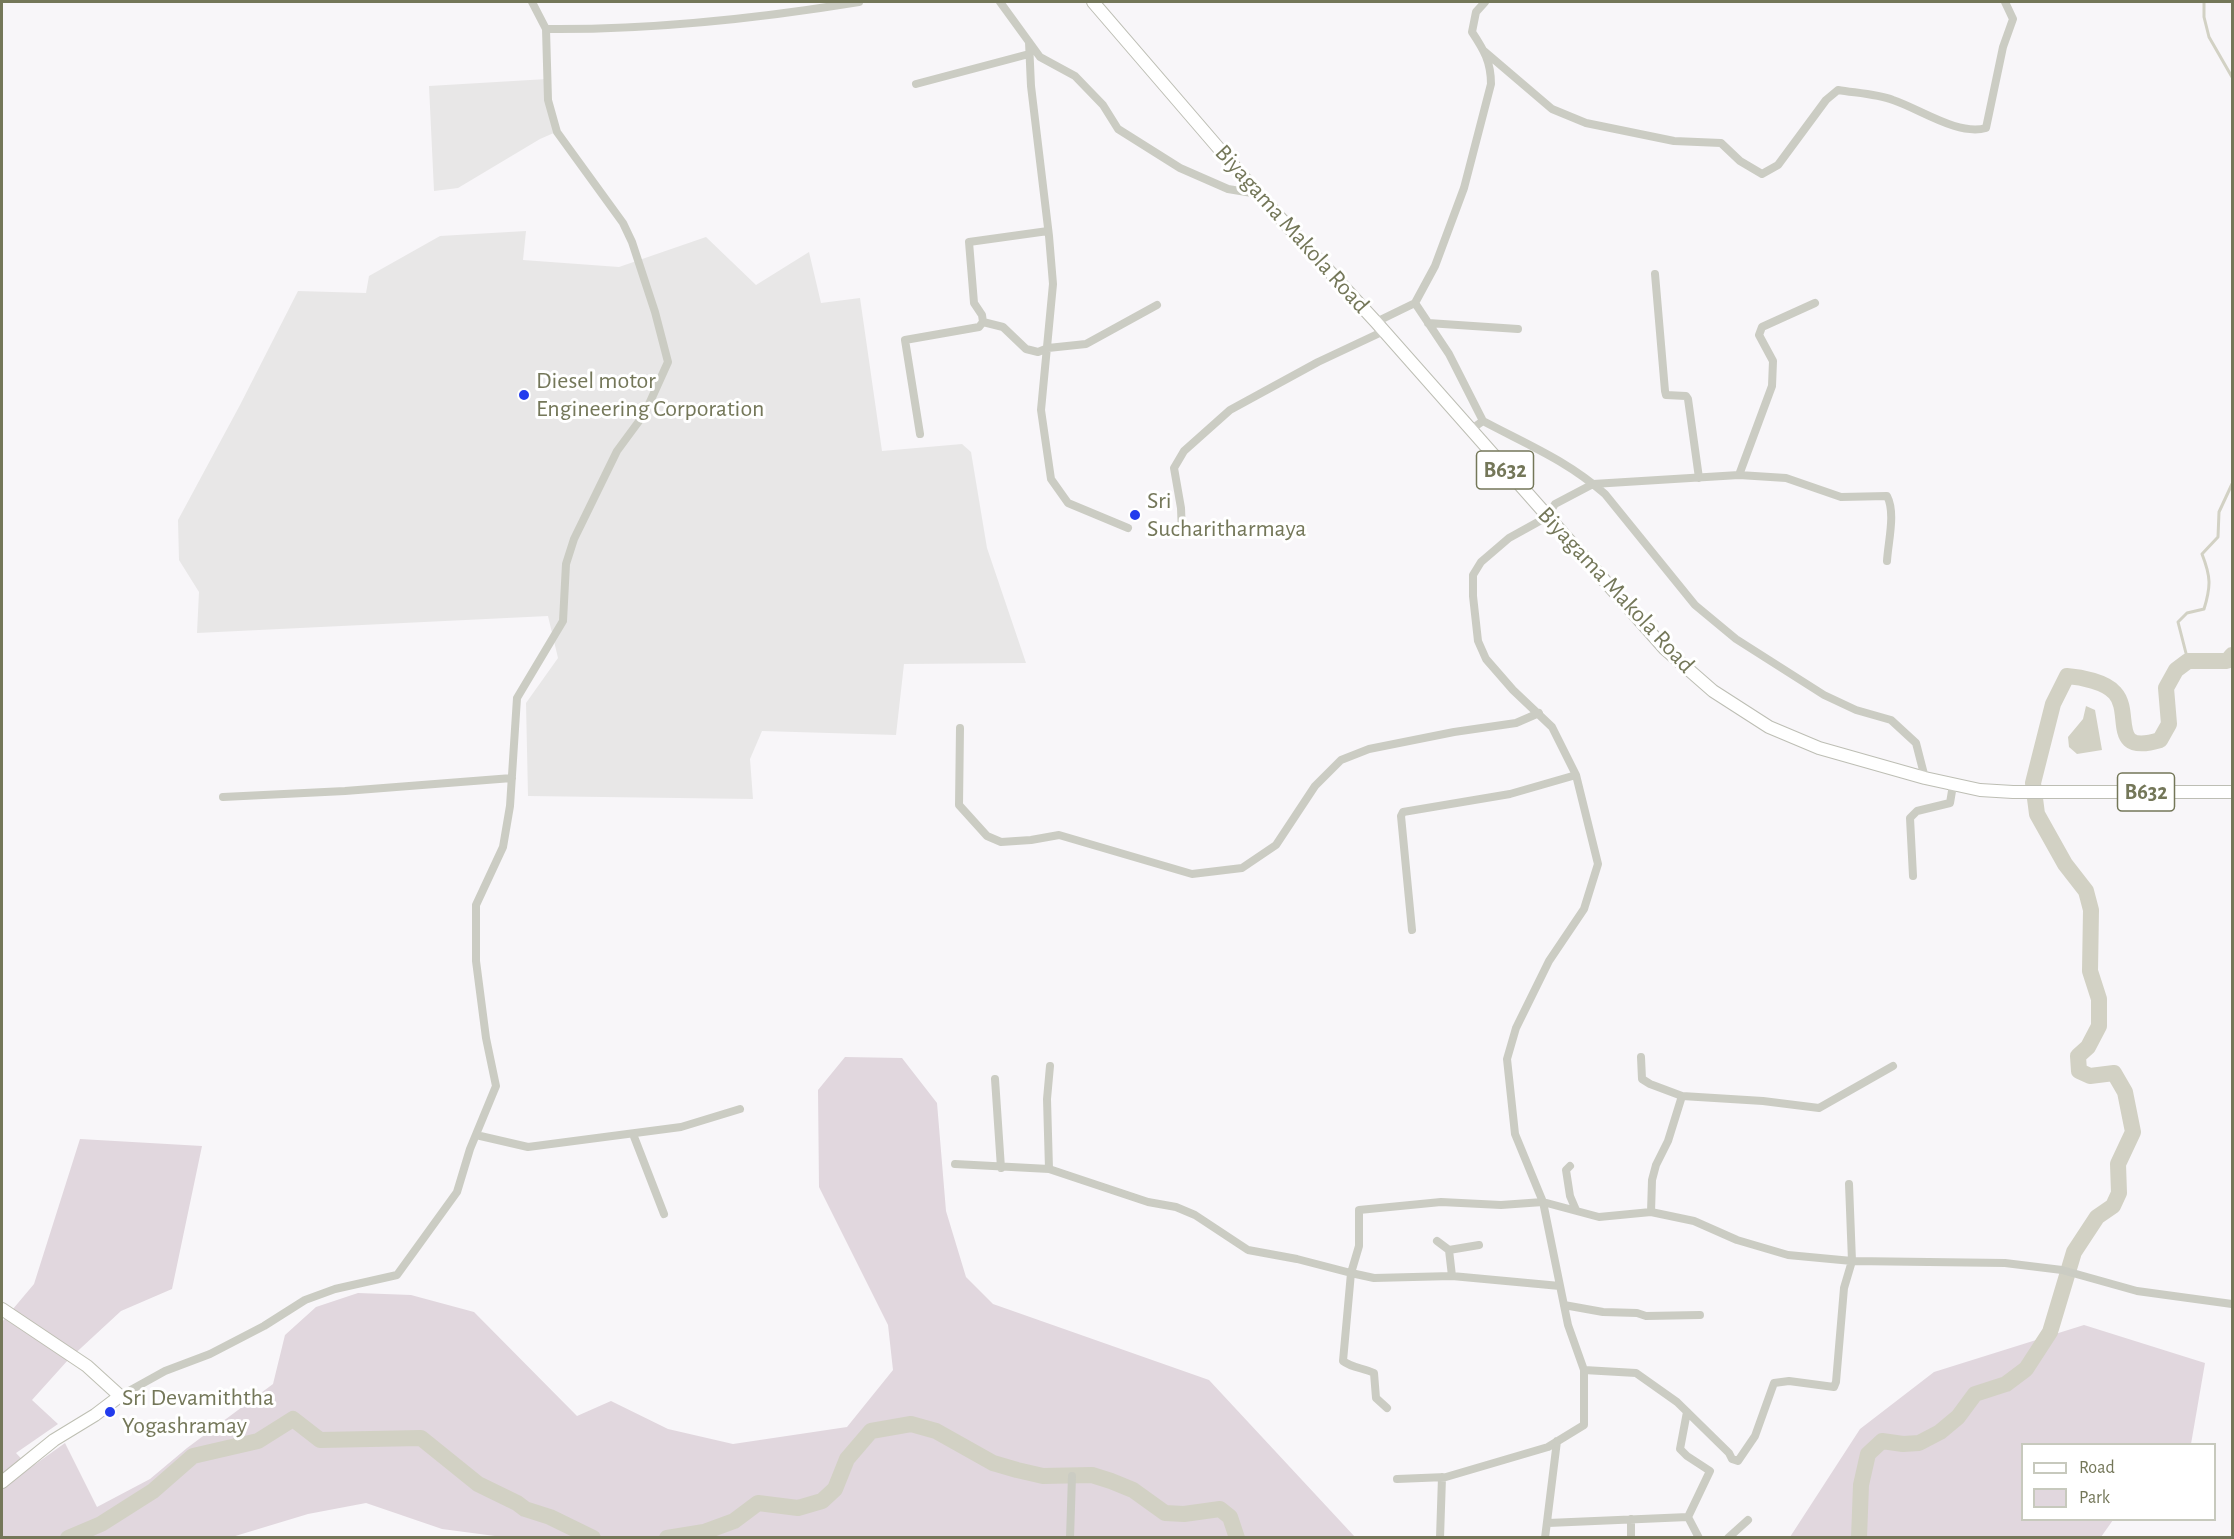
<!DOCTYPE html>
<style>
body{margin:0}
#map{position:relative;width:2234px;height:1539px;overflow:hidden;background:#f8f6f9;font-family:"Alegreya Sans",sans-serif}
canvas{display:block}
.frame{position:absolute;inset:0;border:3px solid #747759;pointer-events:none}
.legend{position:absolute;left:2021px;top:1443px;width:195px;height:78px;box-sizing:border-box;background:#fff;border:2px solid #c7c9bd;margin:0;padding:8px 10px;list-style:none;font-size:18px;color:#747759}
.legend li{display:flex;align-items:center;gap:12px;height:30px}
.legend b{width:30px;border:2px solid #c7c9bd}
</style>
<div id="map">
<canvas width="2234" height="1539"></canvas>
<div class="frame"></div>
<ul class="legend">
<li><b style="height:8px;background:#fff"></b>Road</li>
<li><b style="height:16px;background:#e1d7de"></b>Park</li>
</ul>
</div>
<script>
const c = document.querySelector('canvas').getContext('2d');
c.lineJoin = 'round';
function paint(path, color) { c.fillStyle = color; c.fill(path, 'evenodd'); }
function stroke(path, color, width, dash) { c.strokeStyle = color; c.lineWidth = width; c.lineCap = dash ? 'butt' : 'round'; c.setLineDash(dash || []); c.stroke(path); }
function drawText(font, color, halo, rows, align = 'center') {
  c.font = font + ' "Alegreya Sans",sans-serif'; c.lineWidth = 6; c.setLineDash([]); c.textBaseline = 'middle'; c.strokeStyle = halo; c.fillStyle = color; for (const [text, x, y, turn = 0] of rows) {
    c.save(); c.translate(x, y); c.rotate((+turn || 0) * Math.PI / 180); c.textAlign = isNaN(turn) ? turn : align; if (halo) c.strokeText(text, 0, 0); c.fillText(text, 0, 0); c.restore();
  }
}
paint(new Path2D(`
 M 547,79 L 556,132 L 540,139 L 458,188 L 434,191 L 429,86 Z
 M 526,231 L 523,260 L 619,267 L 706,237 L 756,285 L 809,252 L 821,303 L 860,298 L 882,451 L 962,444 L 971,452 L 987,548 L 1026,663 L 904,664 L 896,735 L 762,731 L 750,759 L 753,799 L 528,796 L 526,703 L 558,658 L 548,616 L 197,633 L 199,592 L 179,560 L 178,520 L 240,405 L 298,291 L 366,293 L 369,276 L 440,236 Z`), '#e8e7e7');
paint(new Path2D(`
 M 845,1057 L 902,1058 L 937,1103 L 946,1211 L 966,1277 L 993,1304 L 1209,1380 L 1355,1537 L 510,1538 L 442,1529 L 366,1503 L 308,1514 L 232,1537 L 2,1538 L 2,1322 L 34,1284 L 80,1139 L 202,1146 L 172,1289 L 121,1311 L 68,1360 L 32,1400 L 58,1424 L 16,1453 L 30,1468 L 65,1443 L 97,1507 L 150,1479 L 187,1448 L 273,1384 L 285,1335 L 316,1307 L 358,1293 L 411,1295 L 474,1312 L 577,1416 L 611,1401 L 668,1429 L 733,1444 L 847,1427 L 893,1370 L 888,1325 L 819,1187 L 818,1090 Z
 M 2084,1325 L 2205,1363 L 2191,1444 L 2022,1444 L 2022,1520 L 2113,1520 L 2101,1537 L 1790,1537 L 1860,1429 L 1934,1372 Z`), '#e1d7de');
paint(new Path2D(`
 M 2086,706 L 2095,710 L 2102,750 L 2077,754 L 2069,747 L 2068,737 L 2083,719 Z`), '#d2d1c4');
stroke(new Path2D(`
 M 2204,2 L 2204,17 L 2209,37 L 2232,77
 M 2188,661 L 2178,622 L 2187,613 L 2204,609 C 2211,586 2211,577 2202,554 L 2218,537 L 2219,512 L 2232,484`), '#d2d1c4', 3);
stroke(new Path2D(`
 M 68,1538 L 101,1524 L 153,1491 L 193,1456 L 258,1441 L 293,1419 L 320,1440 L 421,1438 L 478,1484 L 517,1503 L 525,1509 L 550,1517 L 593,1538
 M 667,1538 L 704,1532 L 734,1521 L 758,1503 L 798,1508 L 822,1501 L 835,1489 L 847,1459 L 871,1431 L 911,1424 L 936,1431 L 993,1463 L 1017,1470 L 1043,1476 L 1092,1475 L 1111,1481 L 1133,1490 L 1165,1513 L 1184,1514 L 1220,1509 L 1230,1517 L 1237,1538
 M 1859,1538 L 1861,1485 L 1868,1454 L 1882,1441 L 1903,1444 L 1919,1443 L 1940,1432 L 1958,1417 L 1975,1394 L 2006,1384 L 2026,1369 L 2050,1332 L 2074,1252 L 2097,1217 L 2113,1206 L 2119,1193 L 2118,1164 L 2133,1132 L 2125,1092 L 2114,1073 L 2090,1076 L 2079,1071 L 2078,1056 L 2088,1047 L 2099,1026 L 2099,999 L 2090,971 L 2091,910 L 2086,891 L 2065,864 L 2037,814 L 2033,783 L 2053,704 L 2067,676 C 2081,677 2106,682 2115,693 C 2133,713 2108,756 2160,740 L 2169,724 L 2166,688 L 2176,670 L 2188,661 L 2227,661 L 2232,655`), '#d2d1c4', 16);
const secondary = new Path2D(`
 M 2,1309 L 87,1366 L 120,1396 L 95,1415 L 54,1440 L 2,1482`);
const primary = new Path2D(`
 M 1093,2 L 1258,194 L 1376,322 L 1665,649 L 1713,691 L 1769,727 L 1819,748 L 1925,778 L 1980,790 L 2013,792 L 2232,792`);
stroke(secondary, '#bebfb3', 14);
stroke(primary, '#bdbeb4', 14);
stroke(new Path2D(`
 M 1000,2 L 1040,57 L 1075,76 L 1103,105 L 1118,129 L 1180,168 L 1228,189 L 1258,194
 M 546,29 C 652,30 755,19 859,2
 M 1029,42 L 1031,86 L 1049,236 L 1053,284 L 1041,410 L 1051,479 L 1068,503 L 1128,528
 M 1484,51 L 1552,109 L 1586,123 L 1674,141 L 1721,143 L 1740,161 L 1762,174 L 1778,165 L 1826,100 L 1838,90 C 1856,93 1877,94 1893,100 C 1920,109 1958,136 1986,128 L 2003,47 L 2013,19 L 2005,2
 M 916,84 L 1029,54
 M 1655,274 L 1665,391 L 1666,395 L 1686,396 L 1688,399 L 1699,478
 M 1415,303 L 1449,354 L 1483,421 L 1470,430
 M 983,322 L 1003,327 L 1026,349 L 1038,352 L 1048,348 L 1086,344 L 1157,305
 M 1376,322 L 1415,303 L 1435,266 L 1464,188 L 1491,84 C 1491,62 1484,50 1472,32 L 1476,12 L 1485,2
 M 1428,323 L 1518,329
 M 1483,421 C 1528,445 1566,460 1605,494 L 1695,605 L 1736,639 L 1824,695 L 1856,710 L 1891,720 L 1916,743 L 1925,778
 M 920,434 L 905,340 L 979,327 L 983,322 L 982,315 L 974,303 L 969,242 L 1048,231
 M 1739,475 L 1772,386 L 1773,361 L 1759,335 L 1762,327 L 1815,303
 M 1182,534 L 1181,508 L 1174,468 L 1184,451 L 1230,410 L 1318,362 L 1384,331
 M 1887,561 C 1888,542 1896,513 1887,496 L 1841,497 L 1786,478 L 1739,475 L 1593,484 L 1555,504 L 1547,517 L 1509,538 L 1481,562 L 1473,575 L 1473,596 L 1478,641 L 1486,659 L 1513,690 L 1552,727 L 1576,775 L 1598,864 L 1584,909 L 1549,961 L 1516,1028 L 1507,1059 L 1515,1134 L 1543,1202 L 1599,1217 L 1651,1212 L 1694,1221 L 1737,1240 L 1788,1255 L 1852,1261 L 2005,1263 L 2062,1270 L 2137,1291 L 2232,1304
 M 960,728 L 959,805 L 987,836 L 1001,842 L 1031,840 L 1059,835 L 1192,874 L 1242,868 L 1276,845 L 1315,786 L 1341,760 L 1369,749 L 1454,732 L 1516,723 L 1539,713
 M 223,797 L 345,791 L 512,778
 M 1913,876 L 1910,818 L 1917,811 L 1950,803 L 1953,785
 M 1412,930 L 1401,816 L 1403,812 L 1510,794 L 1576,775
 M 1641,1057 L 1642,1079 L 1650,1084 L 1682,1096
 M 995,1079 L 1001,1168
 M 633,1134 L 664,1214
 M 476,1135 L 528,1147 L 681,1127 L 740,1109
 M 955,1164 L 1049,1169 L 1148,1202 L 1176,1207 L 1195,1215 L 1248,1250 L 1297,1259 L 1351,1273 L 1359,1246 L 1359,1210 L 1441,1202 L 1501,1205 L 1543,1202 L 1568,1325 L 1584,1370 L 1584,1425 L 1548,1447 L 1446,1477 L 1397,1479
 M 1570,1166 L 1566,1170 L 1570,1196 L 1576,1210
 M 1049,1169 L 1047,1099 L 1050,1066
 M 1651,1212 L 1652,1180 L 1656,1165 L 1668,1141 L 1682,1096 L 1763,1101 L 1819,1108 L 1893,1066
 M 1437,1241 L 1449,1250 L 1452,1276
 M 1449,1250 L 1479,1245
 M 1564,1305 L 1603,1312 L 1637,1313 L 1646,1316 L 1700,1315
 M 1584,1370 L 1636,1373 L 1677,1402 L 1729,1453 L 1732,1459 L 1738,1461 L 1755,1436 L 1774,1383 L 1789,1381 L 1834,1387 L 1836,1382 L 1844,1288 L 1852,1261 L 1849,1184
 M 120,1396 L 165,1371 L 210,1354 L 264,1326 L 305,1300 L 335,1289 L 397,1275 L 457,1192 L 470,1149 L 496,1086 L 486,1038 L 476,961 L 476,905 L 503,847 L 510,806 L 517,698 L 563,621 L 566,564 L 574,539 L 617,451 L 645,413 L 668,362 L 655,312 L 632,242 L 623,223 L 557,132 L 548,100 L 546,29 L 532,2
 M 1387,1408 L 1376,1398 L 1374,1373 C 1364,1368 1352,1368 1343,1361 L 1351,1273 L 1374,1278 L 1452,1276 L 1560,1286
 M 1687,1412 L 1680,1449 L 1687,1456 L 1710,1471 L 1688,1517
 M 1688,1517 L 1699,1538
 M 1548,1523 L 1688,1517
 M 1070,1538 L 1072,1476
 M 1440,1538 L 1442,1477
 M 1545,1538 L 1557,1441
 M 1631,1538 L 1631,1519
 M 1728,1538 L 1748,1520`), '#cbccc3', 8);
stroke(secondary, '#fff', 12);
stroke(primary, '#fff', 12);
for (const [x, y, r, color] of [
 [524,395,6,"#223bed"],
 [1135,515,6,"#223bed"],
 [110,1412,6,"#223bed"]
]) { const dot = new Path2D(); dot.arc(x, y, r, 0, 2 * Math.PI); c.fillStyle = color; c.fill(dot); stroke(dot, '#fff', 2); }
for (const [x, y, w] of [
 [1505,470,57],
 [2146,792,57]
]) { const box = new Path2D(); box.roundRect(x - w / 2, y - 19, w, 38, 4.5); c.fillStyle = '#fff'; c.fill(box); stroke(box, '#747759', 1.5); }
drawText('bold 22px', '#747759', null, [
 ["B632",1505,470],
 ["B632",2146,792]
]);
drawText('24px', '#747759', '#fff', [
 ["Biyagama Makola Road",1292,229,48],
 ["Biyagama Makola Road",1616,590,47]
]);
drawText('24px', '#747759', '#fff', [
 ["Diesel motor",536,381],
 ["Engineering Corporation",536,409],
 ["Sri",1147,501],
 ["Sucharitharmaya",1147,529],
 ["Sri Devamiththa",122,1398],
 ["Yogashramay",122,1426]
], 'left');
</script>
